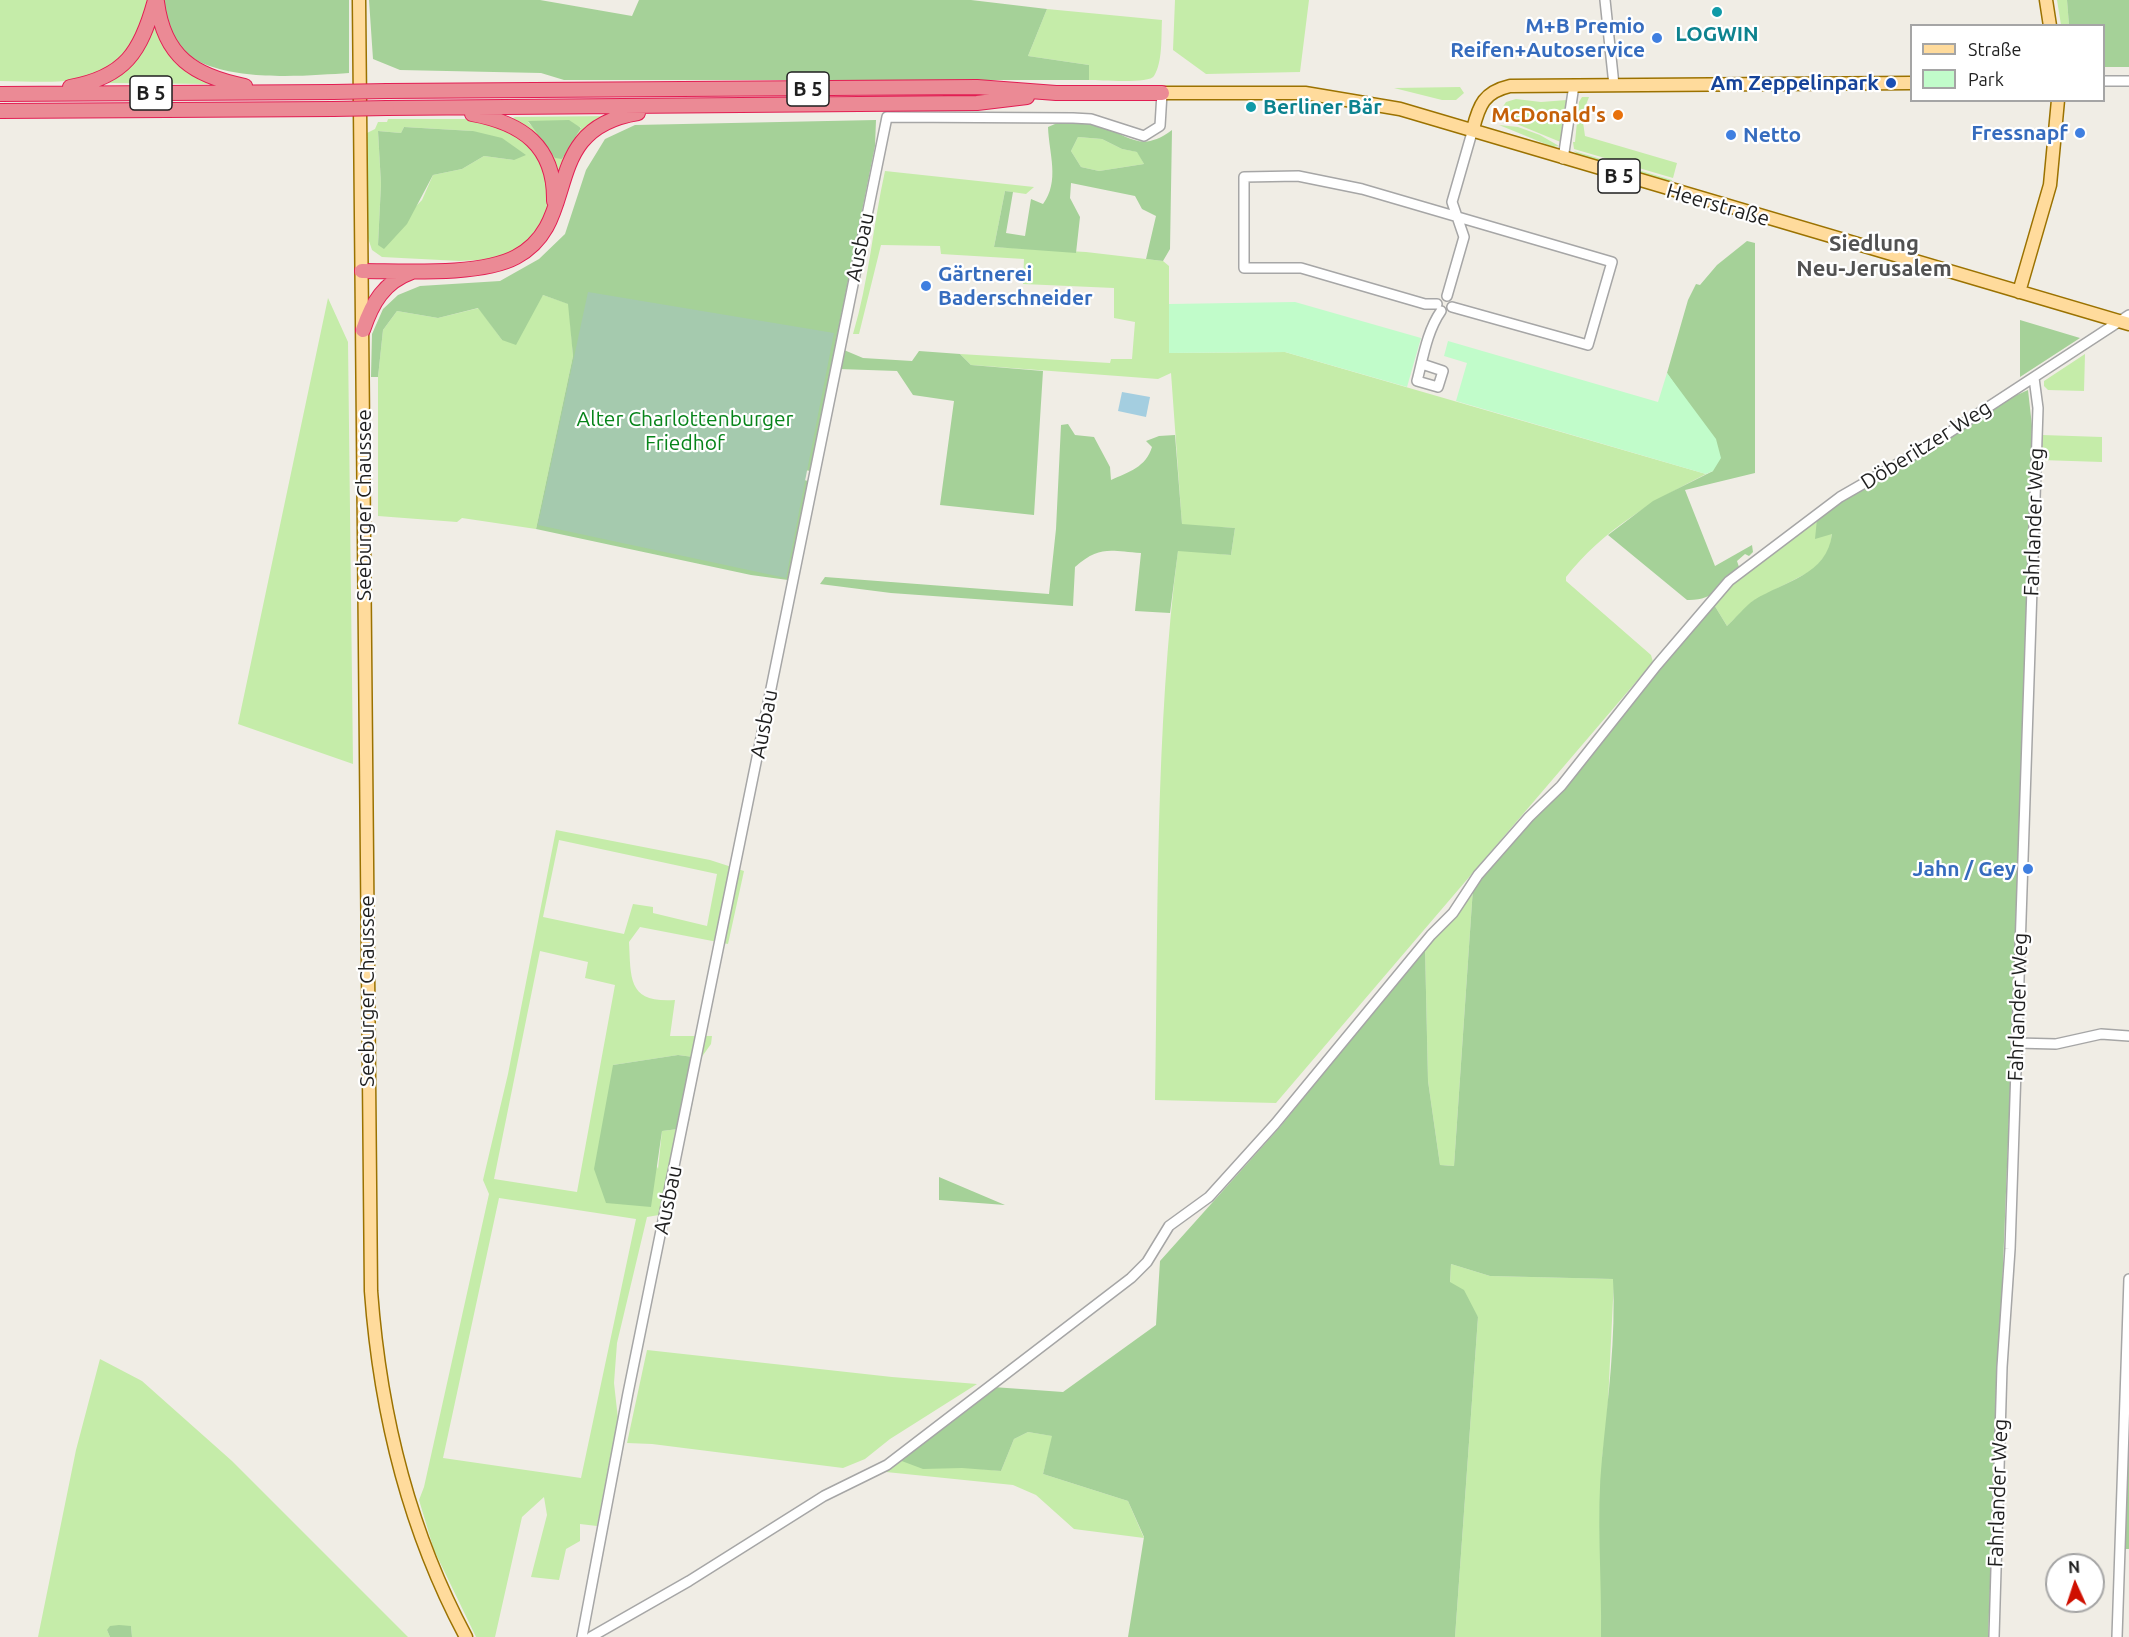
<!DOCTYPE html>
<meta charset="utf-8">
<style>
body{margin:0}
#map{position:relative;width:2129px;height:1637px;overflow:hidden;background:#f0ede5;font-family:Ubuntu,sans-serif}
canvas{display:block}
.legend{position:absolute;left:1910px;top:24px;width:195px;height:78px;box-sizing:border-box;background:#fff;border:2px solid #a5a5a5;margin:0;padding:8px 10px;list-style:none;font-size:18px;color:#1f1f1f}
.legend li{display:flex;align-items:center;gap:12px;height:30px}
.legend b{width:30px;border:2px solid #a5a5a5}
.north{position:absolute;left:2045px;top:1553px;width:60px;height:60px;box-sizing:border-box;background:#fff;border:2px solid #a5a5a5;border-radius:50%;rotate:357deg;font-size:16px;font-weight:700;line-height:24px;text-align:center;color:#1f1f1f}
.north::after{content:'';display:block;margin:auto;width:21px;height:27px;background:#cf0f00;clip-path:polygon(50% 0,100% 100%,50% 72%,0 100%)}
</style>
<div id="map">
<canvas width="2129" height="1637"></canvas>
<ul class="legend">
<li><b style="height:8px;background:#ffdb9c"></b>Straße</li>
<li><b style="height:16px;background:#c1fcca"></b>Park</li>
</ul>
<div class="north">N</div>
</div>
<script>
const c = document.querySelector('canvas').getContext('2d');
c.lineJoin = 'round';
function paint(path, color) { c.fillStyle = color; c.fill(path, 'evenodd'); }
function stroke(path, color, width, dash) { c.strokeStyle = color; c.lineWidth = width; c.lineCap = dash ? 'butt' : 'round'; c.setLineDash(dash || []); c.stroke(path); }
function drawText(font, color, halo, rows, align = 'center') {
  c.font = font + ' Ubuntu,sans-serif'; c.lineWidth = 4.5; c.setLineDash([]); c.textBaseline = 'middle'; c.strokeStyle = halo; c.fillStyle = color; for (const [text, x, y, turn = 0] of rows) {
    c.save(); c.translate(x, y); c.rotate((+turn || 0) * Math.PI / 180); c.textAlign = isNaN(turn) ? turn : align; if (halo) c.strokeText(text, 0, 0); c.fillText(text, 0, 0); c.restore();
  }
}
paint(new Path2D(`
 M 0,0 L 148,0 C 145,11 143,25 138,35 C 110,92 53,81 0,81 Z
 M 1175,0 L 1309,0 L 1300,72 L 1206,74 L 1173,50 Z
 M 2057,0 L 2067,0 L 2069,25 L 2061,25 Z
 M 1047,9 L 1162,20 C 1161,36 1163,62 1154,76 C 1150,84 1100,80 1089,80 L 1089,65 L 1028,56 Z
 M 156,14 L 157,26 L 213,84 L 106,83 C 140,62 144,52 156,14 Z
 M 1460,87 L 1464,93 L 1456,100 L 1442,100 L 1394,88 Z
 M 1582,97 L 1589,97 L 1582,115 L 1585,136 L 1677,163 L 1673,178 L 1574,149 L 1573,142 L 1575,142 L 1579,102 Z
 M 1516,99 L 1541,102 L 1567,100 L 1563,143 L 1497,116 L 1506,102 Z
 M 611,116 L 595,124 L 559,185 L 511,119 L 515,117 ZM 528,122 L 581,127 L 581,128 L 562,159 Z
 M 388,119 L 475,119 L 522,135 L 547,171 L 549,202 L 545,217 L 525,244 L 510,254 L 493,259 L 460,261 L 382,257 L 372,250 L 368,238 L 367,133 L 375,129 L 378,122 L 387,122 ZM 404,127 L 473,131 L 514,160 L 484,156 L 462,169 L 433,175 L 422,200 L 378,245 L 381,184 L 378,131 L 401,133 Z
 M 1499,125 L 1518,127 L 1540,135 L 1559,146 L 1553,147 Z
 M 1078,137 L 1102,139 L 1122,149 L 1138,152 L 1144,164 L 1099,171 L 1081,167 L 1071,151 Z
 M 1574,151 L 1672,180 L 1672,182 L 1578,155 Z
 M 885,171 L 1034,187 L 1026,194 L 1005,191 L 994,247 L 1086,252 L 1163,261 L 1169,266 L 1169,353 L 1285,352 L 1706,474 C 1654,500 1603,530 1566,577 L 1566,581 L 1651,655 L 1653,662 L 1276,1103 L 1155,1100 C 1158,918 1155,730 1178,550 L 1231,555 L 1235,528 L 1182,525 L 1171,373 L 1158,379 L 971,365 L 960,354 L 1110,363 L 1111,359 L 1132,359 L 1135,322 L 1114,318 L 1114,288 L 1023,284 L 1024,259 L 941,254 L 940,246 L 881,245 L 859,334 L 853,334 C 869,281 873,225 885,171 Z
 M 543,295 L 569,304 L 573,356 L 536,529 L 462,518 L 457,522 L 378,516 L 378,377 L 383,330 L 397,311 L 438,318 L 479,308 L 502,340 Z
 M 328,298 L 348,342 L 353,764 L 238,724 Z
 M 2085,354 L 2084,391 L 2048,390 L 2044,386 L 2044,381 Z
 M 2042,435 L 2102,437 L 2102,462 L 2041,460 Z
 M 1817,519 L 1832,533 L 1830,550 L 1813,570 L 1753,601 L 1727,626 L 1713,603 L 1735,579 Z
 M 556,830 L 710,860 L 744,871 L 728,944 L 640,927 L 629,942 C 631,980 628,1003 675,1000 L 670,1036 L 712,1036 L 711,1044 L 701,1058 L 678,1055 L 613,1065 L 658,1169 L 662,1131 L 678,1129 L 659,1215 L 647,1217 L 617,1343 L 614,1383 L 618,1419 L 597,1526 L 580,1524 L 580,1541 L 566,1549 L 559,1580 L 531,1577 L 547,1515 L 544,1497 L 522,1517 L 495,1637 L 476,1637 L 434,1550 L 419,1500 L 424,1487 L 489,1194 L 483,1180 L 508,1074 ZM 559,840 L 717,874 L 707,926 L 653,913 L 653,907 L 633,904 L 624,934 L 543,917 ZM 540,951 L 588,962 L 585,978 L 615,985 L 577,1192 L 494,1179 ZM 499,1198 L 636,1219 L 581,1478 L 443,1458 Z
 M 1473,888 L 1454,1166 L 1440,1165 L 1428,1081 L 1425,948 Z
 M 1451,1264 L 1490,1276 L 1614,1279 L 1607,1423 L 1602,1458 L 1601,1637 L 1455,1637 L 1478,1317 L 1450,1283 Z
 M 647,1350 L 892,1377 L 977,1384 L 890,1439 L 865,1459 L 843,1468 L 652,1444 L 627,1443 Z
 M 100,1359 L 142,1381 L 232,1461 L 408,1637 L 132,1637 L 131,1626 L 107,1630 L 110,1637 L 38,1637 L 76,1450 Z
 M 1028,1432 L 1053,1436 L 1043,1474 L 1128,1501 L 1144,1538 L 1074,1529 L 1036,1495 L 1013,1485 L 886,1472 L 899,1460 L 1001,1471 L 1014,1439 Z`), '#c5eca9');
paint(new Path2D(`
 M 164,0 L 349,0 L 349,73 C 299,76 186,88 168,27 C 166,18 162,9 164,0 Z
 M 369,0 L 540,0 L 632,16 L 639,0 L 971,0 L 1047,9 L 1028,56 L 1089,65 L 1089,80 L 564,80 L 541,73 L 400,70 L 373,59 Z
 M 2067,0 L 2129,0 L 2129,67 L 2104,67 L 2104,26 L 2069,25 Z
 M 569,120 L 581,128 L 562,159 L 555,158 L 528,121 Z
 M 876,120 L 875,146 L 810,471 L 759,460 L 789,476 L 808,481 L 788,580 L 751,575 L 536,529 L 573,356 L 568,304 L 543,295 L 516,345 L 502,340 L 478,308 L 438,318 L 397,311 L 383,330 L 378,377 L 371,377 L 372,334 L 383,309 L 398,295 L 420,286 L 500,281 L 539,259 L 565,234 L 586,170 L 605,139 L 635,125 Z
 M 1062,121 C 1075,122 1088,123 1101,127 C 1131,136 1141,153 1172,130 L 1170,249 L 1163,261 L 1146,259 L 1156,216 L 1142,209 L 1135,196 L 1071,183 L 1070,198 L 1080,217 L 1076,253 L 994,247 L 1005,191 L 1013,192 L 1006,233 L 1025,236 L 1031,199 L 1043,204 C 1060,181 1049,154 1048,127 ZM 1078,137 L 1102,139 L 1122,149 L 1137,152 L 1144,164 L 1099,171 L 1081,167 L 1071,151 Z
 M 404,127 L 473,131 L 502,138 L 526,155 L 514,160 L 484,156 L 462,169 L 433,175 L 407,224 L 384,249 L 378,245 L 381,184 L 378,131 L 401,133 Z
 M 1747,241 L 1755,243 L 1755,473 L 1685,490 L 1715,566 L 1752,545 L 1753,552 L 1749,556 L 1745,554 L 1737,561 L 1739,567 C 1720,585 1715,601 1687,600 L 1608,535 L 1653,501 L 1713,471 L 1685,400 L 1667,373 L 1688,300 L 1696,284 L 1700,285 L 1717,265 Z
 M 2020,320 L 2080,338 L 2020,377 Z
 M 844,350 L 863,358 L 912,361 L 919,351 L 960,354 L 971,365 L 1043,371 L 1034,515 L 940,505 L 954,401 L 913,395 L 897,371 L 839,369 Z
 M 2028,390 L 2032,426 L 2030,493 L 2012,1043 L 1988,1637 L 1601,1637 C 1602,1577 1596,1517 1602,1458 C 1608,1399 1616,1337 1613,1279 L 1490,1276 L 1451,1264 L 1450,1282 L 1464,1290 L 1478,1317 L 1455,1637 L 1128,1637 L 1144,1537 L 1128,1501 L 1043,1474 L 1052,1436 L 1028,1432 L 1014,1439 L 1001,1471 L 962,1468 L 923,1469 L 899,1460 L 993,1387 L 1063,1392 L 1156,1325 L 1160,1261 L 1280,1127 L 1425,948 L 1428,1081 L 1440,1165 L 1454,1166 L 1473,888 L 1713,603 L 1727,626 C 1736,618 1744,607 1754,600 C 1785,581 1827,575 1832,534 L 1815,539 L 1817,519 L 1841,499 L 1888,475 L 2008,399 Z
 M 1068,424 L 1075,435 L 1094,437 L 1110,467 L 1111,480 C 1129,472 1146,467 1152,447 L 1146,441 L 1159,436 L 1175,435 L 1182,524 L 1235,528 L 1231,555 L 1178,551 L 1170,613 L 1135,611 L 1141,553 C 1110,551 1100,545 1075,567 L 1073,606 L 891,593 L 820,584 L 825,577 L 1049,594 L 1056,529 L 1061,425 Z
 M 678,1055 L 701,1058 L 689,1121 L 678,1129 L 662,1131 L 651,1207 L 606,1203 L 594,1169 L 613,1065 Z
 M 939,1177 L 1005,1205 L 939,1200 Z
 M 2129,1400 L 2129,1549 L 2124,1549 Z
 M 119,1625 L 131,1626 L 132,1637 L 110,1637 L 107,1630 L 110,1626 Z`), '#a5d198');
paint(new Path2D(`
 M 588,292 L 834,333 L 786,578 L 538,525 Z`), '#a5caae');
paint(new Path2D(`
 M 1295,302 L 1421,338 L 1407,387 L 1285,352 L 1169,353 L 1169,304 Z
 M 1448,341 L 1658,402 L 1667,373 L 1716,439 L 1721,458 L 1713,471 L 1706,474 L 1456,401 L 1467,363 L 1444,356 Z`), '#c1fcca');
paint(new Path2D(`
 M 1122,392 L 1150,397 L 1146,417 L 1118,411 Z`), '#a4cee0');
const minor = new Path2D(`
 M 1605,0 L 1614,85
 M 2104,81 L 2129,81
 M 1563,159 L 1574,85
 M 1447,296 L 1464,237 L 1452,202 L 1473,129
 M 1437,304 L 1425,304 L 1301,268 L 1244,268 L 1244,177 L 1298,176 L 1362,189 L 1612,262 L 1588,345 L 1452,307
 M 1422,364 L 1443,371 L 1438,387 L 1417,381 C 1423,358 1427,331 1441,311
 M 2016,1043 L 2056,1044 L 2101,1034 L 2129,1036
 M 582,1637 L 628,1393 L 887,117 L 1073,118 L 1091,119 L 1144,136 L 1160,126 L 1162,93
 M 591,1637 L 689,1581 L 824,1496 L 887,1465 L 1131,1278 L 1147,1262 L 1169,1226 L 1209,1197 L 1275,1124 L 1431,935 L 1453,913 L 1478,875 L 1529,817 L 1561,786 L 1657,665 L 1729,581 L 1840,497 L 1927,447 L 2129,315
 M 1994,1637 L 2002,1367 L 2010,1249 L 2038,408 L 2034,378
 M 2117,1637 L 2129,1279`);
const major = new Path2D(`
 M 359,0 L 371,1291 C 380,1413 408,1529 466,1637
 M 2046,0 L 2050,26
 M 1162,93 L 1305,93 L 1400,109 L 2129,324
 M 1473,129 C 1479,105 1484,92 1510,86 L 1912,83
 M 2019,292 L 2050,185 L 2058,100`);
const highway = new Path2D(`
 M 157,2 C 164,57 194,76 245,86
 M 70,87 C 125,77 141,52 155,0
 M 387,91 L 977,87 L 1056,93 L 1162,93
 M 0,94 L 333,92
 M 387,108 L 977,103 L 1027,97
 M 0,111 L 333,109
 M 472,114 C 522,123 555,146 554,201
 M 362,271 C 403,271 481,276 516,257 C 583,222 537,129 638,113
 M 363,330 C 372,303 384,282 412,272`);
stroke(minor, '#a6a6a6', 12);
stroke(major, '#9b7200', 15);
stroke(highway, '#e21e53', 16);
stroke(minor, '#fff', 9);
stroke(major, '#ffdb9c', 12);
stroke(highway, '#eb8a95', 14);
const highwayBridge = new Path2D(`
 M 333,92 L 387,91
 M 333,109 L 387,108`);
stroke(highwayBridge, '#e21e53', 16, []);
stroke(highwayBridge, '#eb8a95', 14);
for (const [x, y, r, color] of [
 [1717,12,6,"#0f9aa8"],
 [1657,38,6,"#3f7fe0"],
 [1891,83,6,"#1a4fb4"],
 [1251,107,6,"#0f9aa8"],
 [1618,115,6,"#e8710a"],
 [2080,133,6,"#3f7fe0"],
 [1731,135,6,"#3f7fe0"],
 [926,286,6,"#3f7fe0"],
 [2028,869,6,"#3f7fe0"]
]) { const dot = new Path2D(); dot.arc(x, y, r, 0, 2 * Math.PI); c.fillStyle = color; c.fill(dot); stroke(dot, '#fff', 2); }
for (const [x, y, w] of [
 [808,89,42],
 [151,93,42],
 [1619,176,42]
]) { const box = new Path2D(); box.roundRect(x - w / 2, y - 17, w, 34, 4.5); c.fillStyle = '#fff'; c.fill(box); stroke(box, '#1f1f1f', 1.5); }
drawText('bold 20px', '#1f1f1f', null, [
 ["B 5",808,89],
 ["B 5",151,93],
 ["B 5",1619,176]
]);
drawText('bold 21px', '#366cbe', '#fff', [
 ["M+B Premio",1645,26],
 ["Reifen+Autoservice",1645,50],
 ["Fressnapf",2068,133],
 ["Netto",1743,135,"left"],
 ["Gärtnerei",938,274,"left"],
 ["Baderschneider",938,298,"left"],
 ["Jahn / Gey",2016,869]
], 'right');
drawText('bold 21px', '#0d838f', '#fff', [
 ["LOGWIN",1717,34],
 ["Berliner Bär",1263,107,"left"]
]);
drawText('bold 21px', '#164399', '#fff', [
 ["Am Zeppelinpark",1879,83]
], 'right');
drawText('bold 21px', '#c56008', '#fff', [
 ["McDonald's",1606,115]
], 'right');
drawText('21px', '#1f1f1f', '#fff', [
 ["Heerstraße",1718,205,16],
 ["Ausbau",860,247,-78],
 ["Döberitzer Weg",1926,445,-32],
 ["Seeburger Chaussee",364,505,-90],
 ["Fahrlander Weg",2034,522,-88],
 ["Ausbau",764,724,-79],
 ["Seeburger Chaussee",367,991,-90],
 ["Fahrlander Weg",2018,1007,-88],
 ["Ausbau",668,1200,-78],
 ["Fahrlander Weg",1998,1493,-88]
]);
drawText('21px', '#07841a', '#fff', [
 ["Alter Charlottenburger",685,419],
 ["Friedhof",685,443]
]);
drawText('bold 22px', '#525252', '#fff', [
 ["Siedlung",1874,244],
 ["Neu-Jerusalem",1874,269]
]);
</script>
